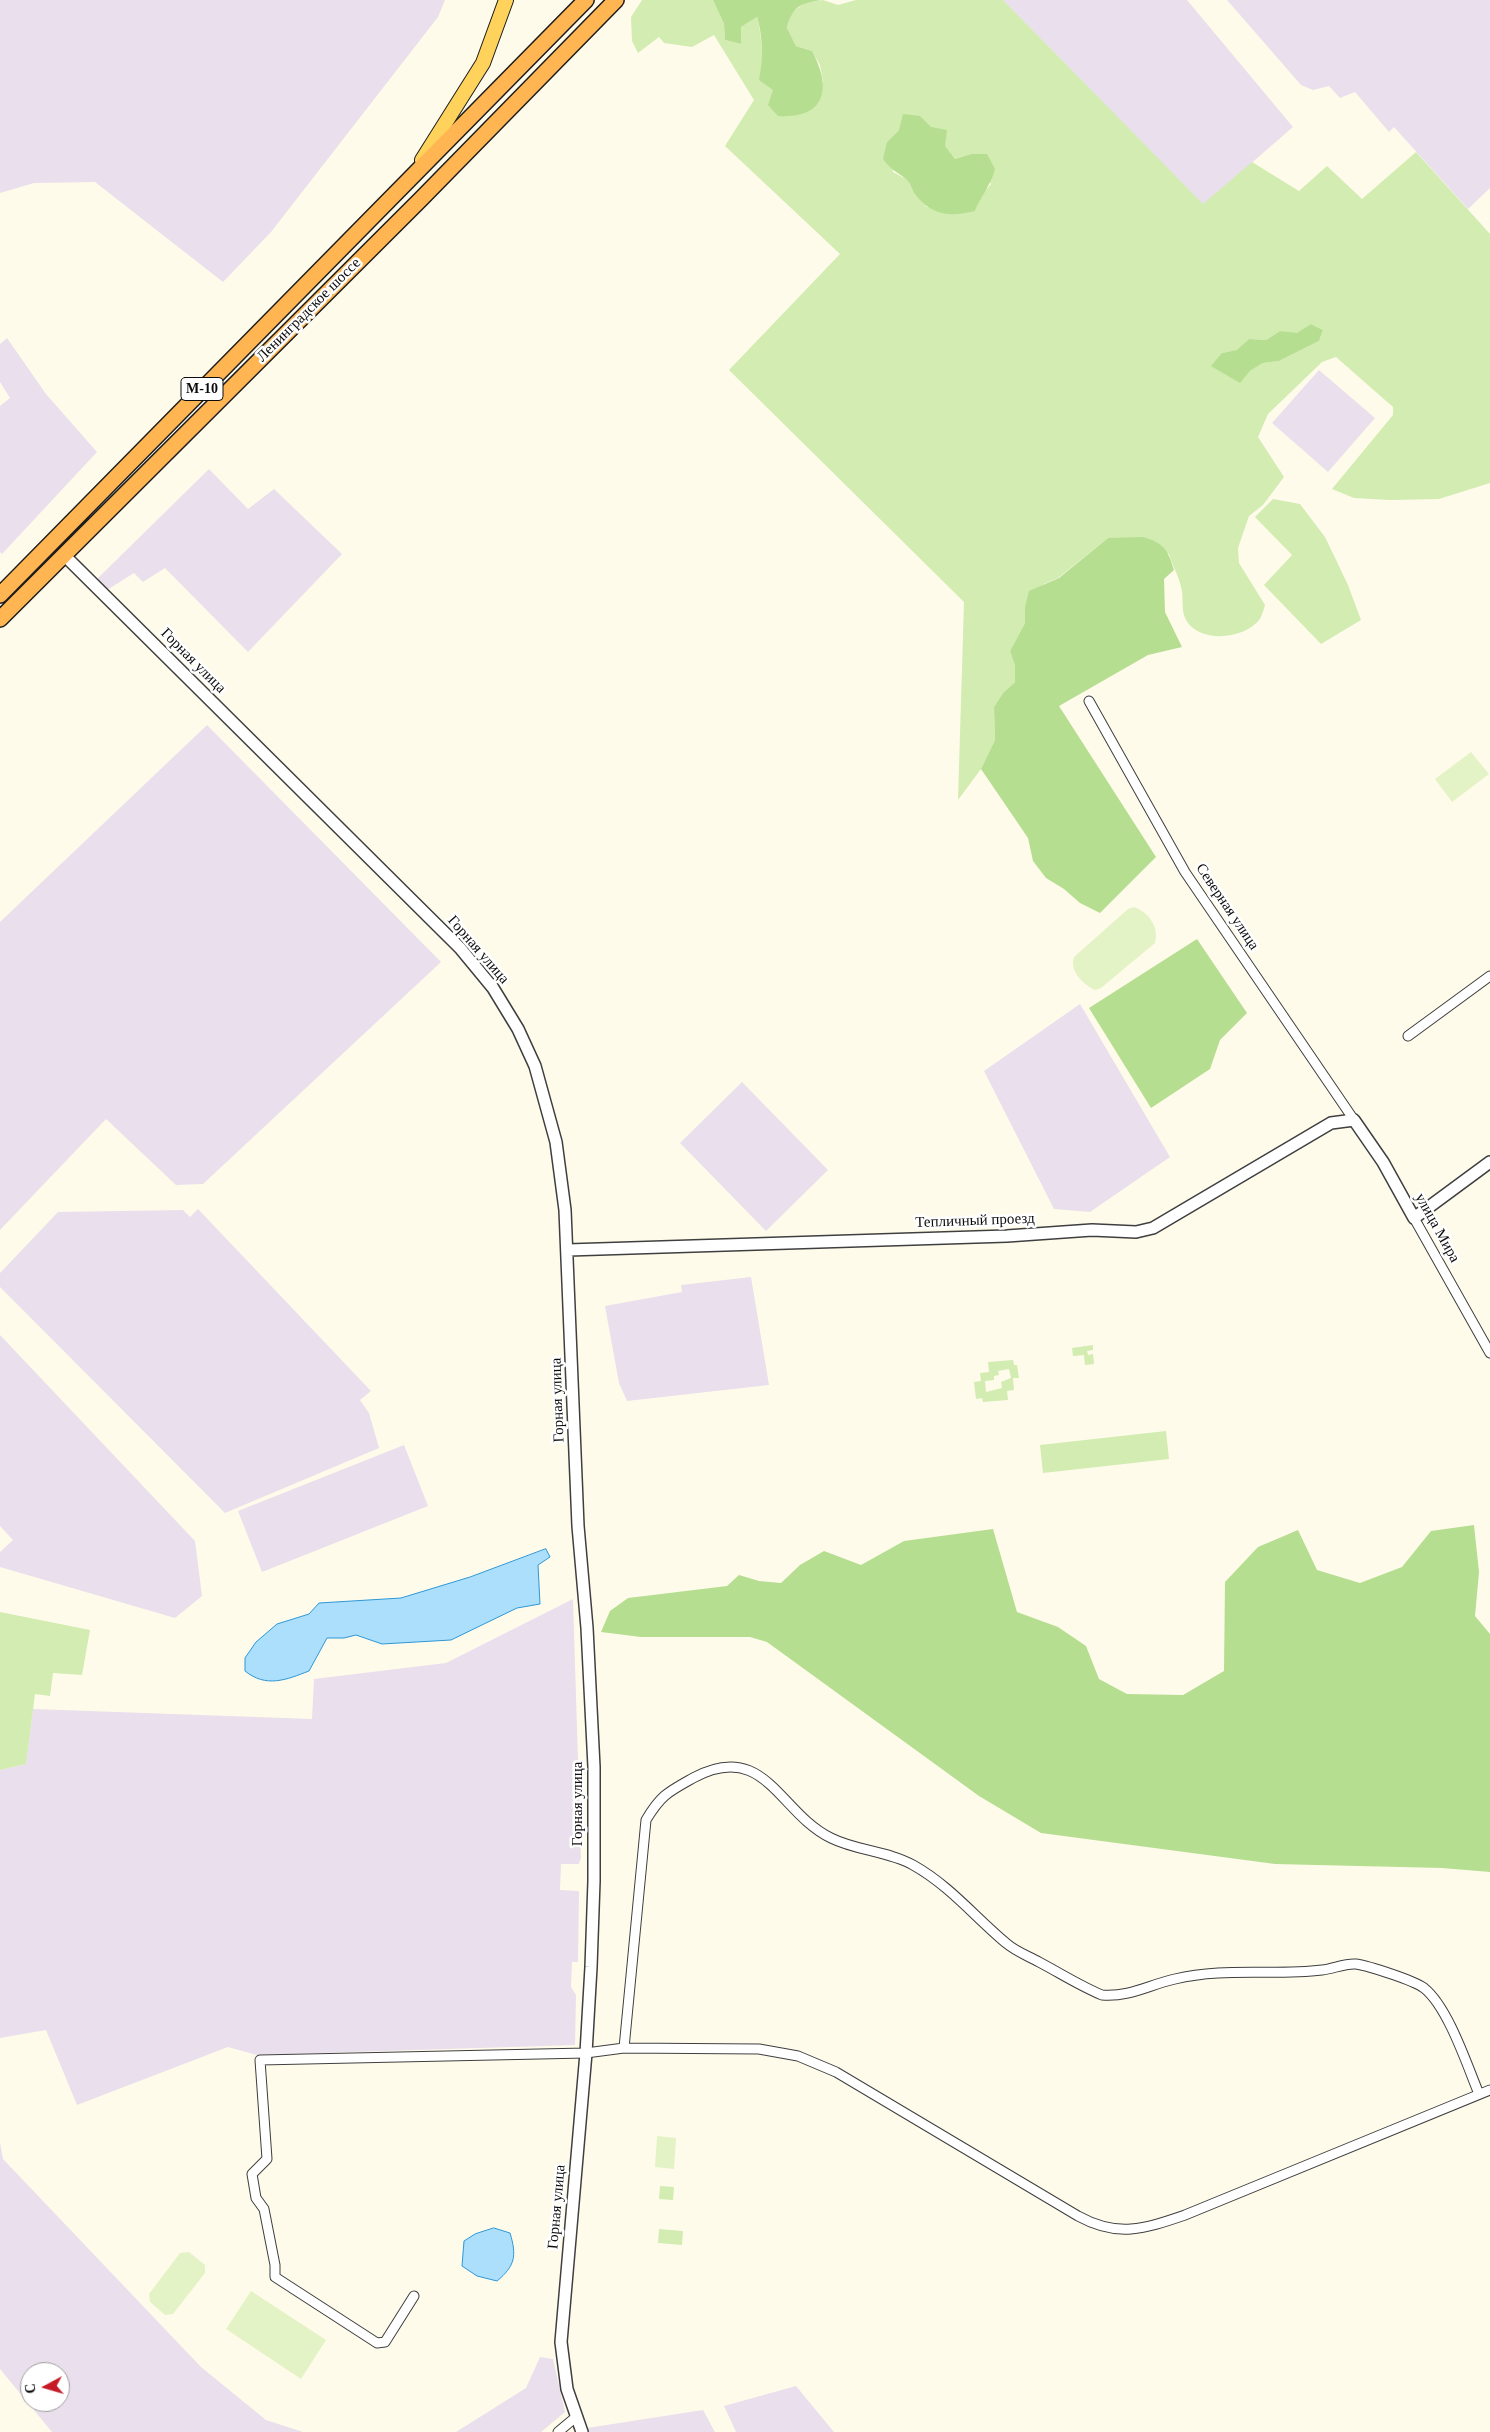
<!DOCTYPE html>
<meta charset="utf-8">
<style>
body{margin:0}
#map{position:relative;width:1490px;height:2432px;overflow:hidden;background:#fffbeb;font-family:"Times New Roman",serif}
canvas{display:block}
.north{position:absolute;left:20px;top:2362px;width:50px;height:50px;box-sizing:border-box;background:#fff;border:1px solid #9e9e9e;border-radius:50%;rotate:264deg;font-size:14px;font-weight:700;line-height:20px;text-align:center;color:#0c0c0c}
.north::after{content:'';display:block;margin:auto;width:18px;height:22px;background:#c61a27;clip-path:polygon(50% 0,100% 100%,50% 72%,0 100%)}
</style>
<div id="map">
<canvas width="1490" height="2432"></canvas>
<div class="north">С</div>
</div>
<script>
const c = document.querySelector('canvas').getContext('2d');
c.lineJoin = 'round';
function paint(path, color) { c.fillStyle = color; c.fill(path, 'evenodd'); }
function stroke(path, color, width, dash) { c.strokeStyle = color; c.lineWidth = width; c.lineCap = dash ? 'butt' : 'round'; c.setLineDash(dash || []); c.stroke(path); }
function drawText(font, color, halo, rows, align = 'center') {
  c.font = font + ' "Times New Roman",serif'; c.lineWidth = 5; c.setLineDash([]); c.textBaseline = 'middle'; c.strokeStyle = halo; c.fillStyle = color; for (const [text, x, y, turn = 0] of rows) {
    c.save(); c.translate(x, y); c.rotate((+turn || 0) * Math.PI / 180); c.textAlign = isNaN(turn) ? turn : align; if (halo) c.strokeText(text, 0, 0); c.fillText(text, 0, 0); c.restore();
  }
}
paint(new Path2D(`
 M 0,0 L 445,0 L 438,17 L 271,232 L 223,282 L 95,182 L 34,183 L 0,193 Z
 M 1003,0 L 1187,0 L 1293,127 L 1203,205 Z
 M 1227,0 L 1490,0 L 1490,188 L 1468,209 L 1394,127 L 1389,132 L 1355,92 L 1340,98 L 1329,86 L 1313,90 L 1301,85 Z
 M 7,338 L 46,394 L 97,452 L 2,554 L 0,552 L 0,406 L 10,398 L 0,382 L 0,344 Z
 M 1319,370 L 1375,418 L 1328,472 L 1272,423 Z
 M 209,469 L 248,509 L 274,489 L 342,554 L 248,652 L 165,568 L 143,582 L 134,573 L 107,590 L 97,579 Z
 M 207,725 L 441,962 L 203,1184 L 176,1185 L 106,1119 L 0,1230 L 0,922 Z
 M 1080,1004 L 1170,1157 L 1090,1212 L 1054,1209 L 984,1071 Z
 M 742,1082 L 828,1170 L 766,1231 L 680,1143 Z
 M 198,1209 L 371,1391 L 360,1400 L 369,1413 L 379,1448 L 225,1513 L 0,1287 L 0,1273 L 58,1212 L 183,1210 L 190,1217 Z
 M 751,1277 L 769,1385 L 627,1401 L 619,1383 L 605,1306 L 682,1292 L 681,1285 Z
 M 0,1335 L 195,1541 L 202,1596 L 175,1618 L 0,1567 L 0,1552 L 13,1540 L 0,1526 Z
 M 404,1445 L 428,1506 L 262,1572 L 238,1511 Z
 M 573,1599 L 581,1858 L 579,1864 L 561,1864 L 560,1890 L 579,1891 L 578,1962 L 572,1962 L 571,1987 L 576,1995 L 575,2045 L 257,2055 L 228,2047 L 77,2105 L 46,2030 L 0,2038 L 0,1770 L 26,1764 L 33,1709 L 312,1719 L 314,1679 L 446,1663 Z
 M 0,2142 L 3,2159 L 201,2367 L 266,2420 L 303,2432 L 52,2432 L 0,2369 ZM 30,2372 L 60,2372 L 60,2402 L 30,2402 Z
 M 540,2357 L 553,2359 L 565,2412 L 541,2432 L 456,2432 L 526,2388 Z
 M 796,2386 L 834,2432 L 736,2432 L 724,2406 Z
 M 703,2410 L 715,2432 L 589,2432 L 587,2428 Z`), '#eadfec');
paint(new Path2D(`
 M 642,0 L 713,0 L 724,24 L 725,40 L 741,44 L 741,27 L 757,17 C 762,35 763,62 760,80 L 823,82 L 820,65 L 812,51 L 796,46 L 787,28 L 792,12 L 805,3 L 823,0 L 838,5 L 856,0 L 1003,0 L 1203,204 L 1252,162 L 1299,191 L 1327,166 L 1362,199 L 1416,152 L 1490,234 L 1490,483 L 1439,499 L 1390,500 L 1354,498 L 1332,489 L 1393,415 L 1393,407 L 1336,357 L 1322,362 L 1268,414 L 1258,437 L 1284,477 L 1263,505 L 1249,516 L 1238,548 L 1239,563 L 1265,605 C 1264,609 1262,615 1260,619 C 1244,640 1197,644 1185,618 C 1181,609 1184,596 1181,587 C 1179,576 1172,565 1169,554 L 1108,538 L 1058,578 L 1044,584 L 1025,607 L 1025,623 L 1010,651 L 1015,666 L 1015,682 L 1003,693 L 994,707 L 995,740 L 981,769 L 958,800 L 964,602 L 729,370 L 840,254 L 725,146 L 754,100 L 714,35 L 692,47 L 664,43 L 659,37 L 638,53 L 632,41 L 631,17 ZM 920,116 L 955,159 L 971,154 L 991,184 L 981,196 L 975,211 L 927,207 L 915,195 L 908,180 L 893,172 L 887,142 L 899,130 ZM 1311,324 L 1323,330 L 1319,341 L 1279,361 L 1263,363 L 1250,371 L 1240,382 L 1226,373 L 1222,353 L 1238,350 L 1249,339 L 1266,340 L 1280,331 L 1297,334 Z
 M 1273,499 L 1300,504 L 1325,537 L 1348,585 L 1361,620 L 1321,644 L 1264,585 L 1292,555 L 1255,517 Z
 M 1093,1345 L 1093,1350 L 1087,1351 L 1088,1355 L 1093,1354 L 1094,1364 L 1085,1365 L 1084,1355 L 1073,1356 L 1072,1348 Z
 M 1013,1360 L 1014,1365 L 1017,1365 L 1019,1378 L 1013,1378 L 1014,1390 L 1007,1391 L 1008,1400 L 983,1402 L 982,1398 L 976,1399 L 974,1382 L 981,1381 L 980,1373 L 989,1372 L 988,1362 ZM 1009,1369 L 1011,1378 L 1001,1382 L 1002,1388 L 986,1392 L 985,1381 L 994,1380 L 994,1376 L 999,1375 L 998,1371 Z
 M 1166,1431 L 1169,1459 L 1043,1473 L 1040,1445 Z
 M 0,1612 L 90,1630 L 82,1675 L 53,1673 L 50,1696 L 35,1694 L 26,1764 L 0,1770 Z
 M 660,2186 L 674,2187 L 673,2200 L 659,2199 Z
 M 659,2229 L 683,2231 L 682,2245 L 658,2243 Z`), '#d2ecb2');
paint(new Path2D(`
 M 713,0 L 821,0 C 799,4 793,6 787,28 L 796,46 L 812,51 C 832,88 826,119 778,116 L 768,105 L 773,90 L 759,80 C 763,62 763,35 757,17 L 741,27 L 741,44 L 725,40 L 724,24 Z
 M 903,114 L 920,116 L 931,127 L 947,130 L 945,146 L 955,159 L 971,154 L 987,154 L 995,169 C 991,185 981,196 975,211 C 951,217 933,216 916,196 C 912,191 911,183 906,179 C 895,170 893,172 883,159 L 887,142 L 899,130 Z
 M 1311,324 L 1323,330 L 1319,341 L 1279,361 L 1263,363 L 1250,371 L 1240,383 L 1211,366 L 1222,353 L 1237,350 L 1249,339 L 1266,340 L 1280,331 L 1297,333 Z
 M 1143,537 C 1164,543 1168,550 1174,570 L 1164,579 L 1165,612 L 1182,647 L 1148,655 L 1059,706 L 1156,857 L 1100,913 L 1080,903 L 1064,889 L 1046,878 L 1033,861 L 1028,838 L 981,769 L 995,740 L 994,707 L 1003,693 L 1015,682 L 1015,666 L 1010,651 L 1025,623 L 1025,607 L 1029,591 L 1059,578 L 1108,538 Z
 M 1197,939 L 1247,1013 L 1220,1040 L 1210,1069 L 1151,1108 L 1089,1008 Z
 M 1474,1525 L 1479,1572 L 1475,1616 L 1490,1634 L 1490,1872 L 1442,1868 L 1275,1864 L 1041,1833 L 979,1796 L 767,1642 L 750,1637 L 641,1637 L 601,1632 L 610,1611 L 628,1598 L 727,1586 L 739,1575 L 759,1581 L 781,1583 L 800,1565 L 824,1551 L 861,1565 L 904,1541 L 993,1529 L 1017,1612 L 1058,1627 L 1086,1646 L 1099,1679 L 1127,1694 L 1183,1695 L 1224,1671 L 1225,1582 L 1258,1547 L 1298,1530 L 1317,1570 L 1360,1583 L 1402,1567 L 1431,1531 Z`), '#b5de90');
paint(new Path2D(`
 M 1471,752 L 1489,774 L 1452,802 L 1435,779 Z
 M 1134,907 C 1148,912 1160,927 1155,943 L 1101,988 L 1095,990 C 1082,984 1069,970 1074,957 L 1128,909 Z
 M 657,2136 L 676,2138 L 674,2169 L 655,2167 Z
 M 189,2252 L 205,2265 L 205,2273 L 173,2314 L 165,2315 L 150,2302 L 149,2294 L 180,2253 Z
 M 251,2291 L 326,2340 L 301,2379 L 226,2329 Z`), '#e4f3c5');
const water = new Path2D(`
 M 546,1549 L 550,1557 L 538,1565 L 540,1604 L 517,1608 L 451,1640 L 382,1644 L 356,1635 L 344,1638 L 327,1638 L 309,1671 C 286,1680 266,1688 245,1671 L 245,1658 L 256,1642 L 277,1624 L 309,1614 L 319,1603 L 401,1598 L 470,1577 Z
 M 494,2228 L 510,2233 C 517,2256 515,2266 497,2281 L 477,2276 L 462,2266 L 464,2241 L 475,2234 Z`);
paint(water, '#acdffb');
stroke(water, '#2d97d7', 1);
const minor = new Path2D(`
 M 1089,701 L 1185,872 L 1354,1120
 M 1408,1036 L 1490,976
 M 1414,1218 L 1490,1353
 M 624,2048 L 646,1820 C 661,1795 668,1792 693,1778 C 765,1739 779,1813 831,1838 C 857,1851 888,1851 913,1865 C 949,1885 975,1917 1006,1943 C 1015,1951 1028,1956 1039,1962 C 1060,1973 1080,1986 1102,1995 C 1131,1997 1148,1985 1175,1979 C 1224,1967 1273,1976 1322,1970 C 1333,1969 1345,1963 1356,1964 C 1369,1966 1413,1980 1424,1988 C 1448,2007 1467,2065 1479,2094
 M 414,2296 L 385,2342 L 377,2343 L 275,2277 L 275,2265 L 264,2209 L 256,2198 L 252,2174 L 267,2159 L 260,2060 L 586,2053 L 624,2048 L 759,2049 L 798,2056 L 836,2072 L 1078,2216 C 1118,2238 1144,2229 1185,2215 L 1490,2090
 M 558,2432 L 576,2417`);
const tertiary = new Path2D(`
 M 63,554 L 460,948 L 493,988 L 518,1029 L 535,1066 L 556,1142 L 565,1210 L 578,1526 L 587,1628 L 594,1767 L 594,1881 L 591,1967 L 586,2053 L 561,2342 L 567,2389 L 582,2432
 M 568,1250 L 1007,1236 L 1092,1230 L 1136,1232 L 1153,1228 L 1331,1123 L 1354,1120 L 1383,1162 L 1414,1218 L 1490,1162`);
const primary = new Path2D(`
 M 422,160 L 483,63 L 506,0`);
const trunk = new Path2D(`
 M 0,595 L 586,0
 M 0,619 L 421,199 L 616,0`);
stroke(minor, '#3f3f3f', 11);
stroke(tertiary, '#3f3f3f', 14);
stroke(primary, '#1d1d1d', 16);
stroke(trunk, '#1d1d1d', 18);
stroke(minor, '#fff', 9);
stroke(tertiary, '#fff', 11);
stroke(primary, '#ffd35b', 14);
stroke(trunk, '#ffb652', 15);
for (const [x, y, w] of [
 [202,389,42]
]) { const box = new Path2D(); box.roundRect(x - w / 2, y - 11.5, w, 23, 4); c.fillStyle = '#fff'; c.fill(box); stroke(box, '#0c0c0c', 1); }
drawText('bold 14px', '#0c0c0c', null, [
 ["М-10",202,389]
]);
drawText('15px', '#0c0c0c', '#fff', [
 ["Ленинградское шоссе",309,310,-45],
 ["Горная улица",193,661,45],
 ["Северная улица",1227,907,56],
 ["Горная улица",478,950,49],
 ["Тепличный проезд",975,1221,-2],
 ["улица Мира",1437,1228,61],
 ["Горная улица",558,1400,-92],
 ["Горная улица",578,1804,-90],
 ["Горная улица",557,2207,-85]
]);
</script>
